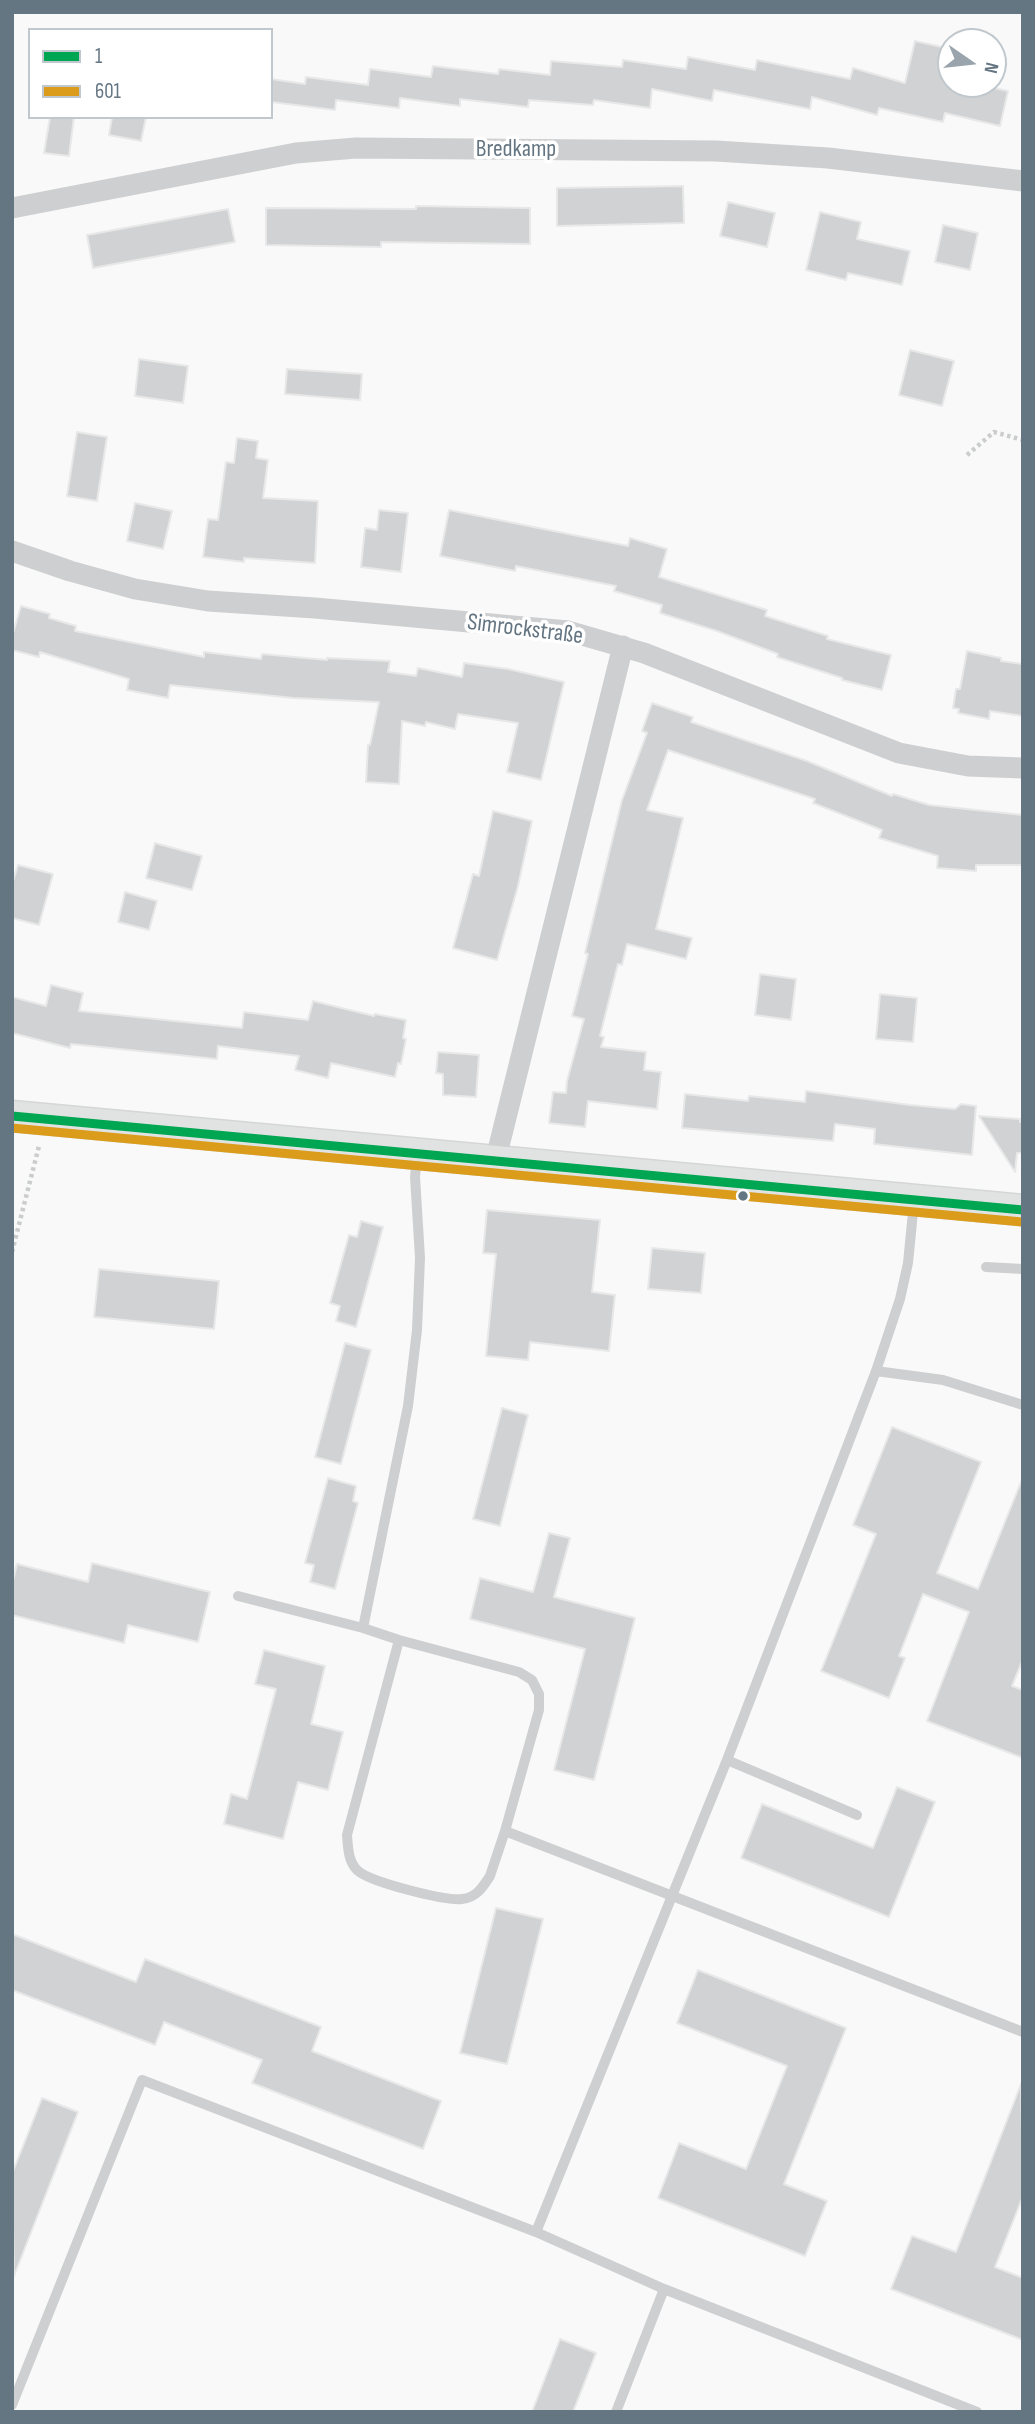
<!DOCTYPE html>
<meta charset="utf-8">
<style>
body{margin:0}
#map{position:relative;width:1035px;height:2424px;overflow:hidden;background:#f9f9f9;font-family:"Sofia Sans Condensed",sans-serif}
canvas{display:block}
.frame{position:absolute;inset:0;border:14px solid #657683;pointer-events:none}
.legend{position:absolute;left:28px;top:28px;width:245px;height:91px;box-sizing:border-box;background:#fff;border:2px solid #c1c8cd;margin:0;padding:9px 12px;list-style:none;font-size:21px;color:#657683}
.legend li{display:flex;align-items:center;gap:14px;height:35px}
.legend b{width:35px;border:2px solid #c1c8cd}
.north{position:absolute;left:937px;top:28px;width:70px;height:70px;box-sizing:border-box;background:#fff;border:2px solid #c1c8cd;border-radius:50%;rotate:104deg;font-size:19px;font-weight:700;line-height:28px;text-align:center;color:#657683}
.north::after{content:'';display:block;margin:auto;width:24px;height:32px;background:#99a4ac;clip-path:polygon(50% 0,100% 100%,50% 72%,0 100%)}
</style>
<div id="map">
<canvas width="1035" height="2424"></canvas>
<div class="frame"></div>
<ul class="legend">
<li><b style="height:9px;background:#00a651"></b>1</li>
<li><b style="height:9px;background:#da9c1a"></b>601</li>
</ul>
<div class="north">N</div>
</div>
<script>
const c = document.querySelector('canvas').getContext('2d');
c.lineJoin = 'round';
function paint(path, color) { c.fillStyle = color; c.fill(path, 'evenodd'); }
function stroke(path, color, width, dash) { c.strokeStyle = color; c.lineWidth = width; c.lineCap = dash ? 'butt' : 'round'; c.setLineDash(dash || []); c.stroke(path); }
function drawText(font, color, halo, rows, align = 'center') {
  c.font = font + ' "Sofia Sans Condensed",sans-serif'; c.lineWidth = 7; c.setLineDash([]); c.textBaseline = 'middle'; c.strokeStyle = halo; c.fillStyle = color; for (const [text, x, y, turn = 0] of rows) {
    c.save(); c.translate(x, y); c.rotate((+turn || 0) * Math.PI / 180); c.textAlign = isNaN(turn) ? turn : align; if (halo) c.strokeText(text, 0, 0); c.fillText(text, 0, 0); c.restore();
  }
}
const building = new Path2D(`
 M 915,41 L 951,49 L 951,84 L 975,84 L 1008,91 L 1000,126 L 945,113 L 943,122 L 879,108 L 877,115 L 812,97 L 810,109 L 714,90 L 712,101 L 652,89 L 650,108 L 594,100 L 593,105 L 529,100 L 528,107 L 460,99 L 460,106 L 400,98 L 399,108 L 336,100 L 335,110 L 271,102 L 271,79 L 305,84 L 306,77 L 368,85 L 370,69 L 431,77 L 433,66 L 498,74 L 499,69 L 550,75 L 551,61 L 622,67 L 623,60 L 686,69 L 688,57 L 755,70 L 757,60 L 850,79 L 853,68 L 905,83 Z
 M 50,117 L 74,117 L 69,156 L 44,153 Z
 M 112,117 L 146,117 L 141,141 L 109,135 Z
 M 683,186 L 684,223 L 557,226 L 557,188 Z
 M 728,202 L 775,213 L 767,247 L 720,236 Z
 M 416,206 L 530,208 L 530,244 L 381,242 L 381,247 L 266,245 L 266,208 L 416,209 Z
 M 228,209 L 235,242 L 93,268 L 87,235 Z
 M 820,212 L 861,222 L 857,239 L 910,251 L 902,285 L 848,273 L 846,280 L 806,270 Z
 M 943,225 L 978,233 L 970,270 L 935,262 Z
 M 910,350 L 954,361 L 942,406 L 899,395 Z
 M 139,359 L 188,366 L 183,403 L 135,396 Z
 M 287,369 L 362,374 L 360,400 L 285,394 Z
 M 77,432 L 107,437 L 97,501 L 67,496 Z
 M 237,438 L 258,441 L 256,458 L 268,460 L 263,498 L 318,501 L 315,563 L 244,558 L 244,562 L 203,557 L 208,519 L 218,520 L 226,462 L 234,463 Z
 M 135,503 L 172,511 L 163,549 L 127,541 Z
 M 379,510 L 408,513 L 401,572 L 361,567 L 365,528 L 377,530 Z
 M 449,510 L 628,546 L 630,538 L 667,549 L 659,577 L 767,610 L 765,616 L 828,636 L 827,639 L 891,655 L 882,690 L 842,680 L 842,678 L 777,657 L 778,654 L 717,631 L 660,613 L 662,605 L 614,591 L 616,586 L 516,566 L 515,571 L 440,556 Z
 M 21,606 L 50,614 L 49,618 L 76,626 L 75,631 L 204,657 L 204,652 L 261,659 L 262,654 L 327,660 L 327,658 L 390,661 L 388,672 L 416,676 L 418,668 L 462,677 L 464,663 L 508,669 L 564,682 L 541,780 L 507,772 L 518,723 L 458,714 L 455,729 L 426,722 L 425,726 L 402,721 L 399,784 L 366,782 L 368,745 L 370,745 L 379,702 L 293,698 L 170,685 L 168,698 L 127,690 L 129,679 L 40,652 L 39,657 L 12,650 L 12,637 Z
 M 967,651 L 1001,658 L 1001,661 L 1023,664 L 1023,716 L 990,711 L 989,719 L 958,713 L 959,709 L 953,708 L 956,689 L 960,689 Z
 M 652,703 L 693,717 L 691,722 L 807,761 L 892,796 L 893,794 L 929,805 L 1023,815 L 1023,865 L 976,865 L 976,871 L 937,868 L 938,856 L 879,838 L 882,830 L 813,803 L 815,799 L 668,750 L 647,810 L 683,818 L 656,929 L 692,938 L 686,959 L 627,944 L 622,965 L 618,964 L 600,1036 L 604,1037 L 601,1047 L 646,1052 L 644,1070 L 661,1072 L 657,1109 L 588,1101 L 585,1127 L 549,1123 L 553,1092 L 566,1093 L 567,1081 L 584,1019 L 572,1016 L 588,954 L 585,953 L 622,800 L 647,733 L 642,731 Z
 M 493,811 L 532,821 L 518,886 L 497,960 L 453,948 L 473,874 L 479,876 Z
 M 155,843 L 202,856 L 192,890 L 146,878 Z
 M 18,865 L 53,874 L 39,925 L 12,918 L 12,885 Z
 M 125,892 L 157,901 L 149,930 L 118,922 Z
 M 760,974 L 796,979 L 791,1020 L 755,1015 Z
 M 51,985 L 83,993 L 79,1011 L 242,1028 L 244,1012 L 308,1020 L 313,1001 L 374,1016 L 375,1014 L 406,1020 L 403,1038 L 406,1039 L 401,1064 L 398,1063 L 395,1077 L 331,1063 L 328,1078 L 295,1070 L 299,1056 L 218,1046 L 217,1059 L 71,1044 L 70,1048 L 12,1033 L 12,997 L 46,1006 Z
 M 880,994 L 917,998 L 913,1042 L 876,1039 Z
 M 438,1052 L 479,1055 L 476,1097 L 443,1095 L 443,1074 L 436,1073 Z
 M 806,1091 L 910,1105 L 955,1109 L 961,1104 L 976,1106 L 972,1155 L 874,1144 L 875,1129 L 835,1124 L 833,1141 L 682,1128 L 685,1094 L 748,1101 L 749,1096 L 805,1102 Z
 M 979,1116 L 1020,1119 L 1020,1122 L 1023,1122 L 1023,1153 L 1017,1153 L 1015,1172 Z
 M 487,1210 L 600,1220 L 592,1292 L 615,1295 L 609,1351 L 530,1342 L 528,1360 L 486,1356 L 496,1254 L 483,1253 Z
 M 361,1221 L 383,1227 L 356,1327 L 336,1321 L 340,1306 L 330,1303 L 349,1235 L 357,1237 Z
 M 652,1248 L 705,1253 L 701,1293 L 648,1289 Z
 M 99,1269 L 219,1281 L 214,1329 L 94,1317 Z
 M 345,1343 L 371,1350 L 341,1464 L 315,1457 Z
 M 502,1408 L 528,1415 L 500,1526 L 473,1519 Z
 M 892,1427 L 981,1462 L 937,1573 L 978,1589 L 1023,1477 L 1023,1659 L 1012,1686 L 1023,1690 L 1023,1758 L 927,1721 L 969,1612 L 923,1594 L 899,1656 L 905,1658 L 889,1698 L 821,1671 L 876,1534 L 853,1525 Z
 M 328,1478 L 356,1486 L 353,1501 L 358,1503 L 335,1589 L 310,1582 L 314,1565 L 305,1563 Z
 M 549,1533 L 570,1538 L 554,1597 L 635,1618 L 594,1780 L 554,1770 L 585,1649 L 470,1619 L 480,1578 L 533,1592 Z
 M 92,1563 L 210,1592 L 198,1642 L 128,1625 L 124,1643 L 12,1615 L 12,1585 L 17,1564 L 88,1582 Z
 M 264,1650 L 325,1666 L 311,1724 L 343,1732 L 328,1790 L 298,1782 L 283,1839 L 224,1824 L 231,1794 L 247,1799 L 276,1689 L 255,1684 Z
 M 897,1787 L 935,1802 L 889,1917 L 741,1858 L 762,1804 L 873,1848 Z
 M 496,1908 L 543,1919 L 507,2064 L 460,2053 Z
 M 12,1934 L 136,1982 L 145,1959 L 321,2027 L 312,2051 L 441,2101 L 423,2149 L 252,2083 L 262,2060 L 164,2022 L 155,2045 L 12,1990 Z
 M 698,1970 L 846,2028 L 784,2184 L 827,2201 L 805,2256 L 658,2198 L 679,2143 L 746,2169 L 787,2066 L 677,2023 Z
 M 1021,2084 L 1023,2196 L 995,2267 L 1023,2278 L 1023,2340 L 891,2289 L 912,2236 L 956,2252 Z
 M 42,2098 L 78,2112 L 14,2276 L 12,2174 Z
 M 560,2339 L 596,2353 L 573,2412 L 532,2412 Z`);
paint(building, '#d0d2d3');
stroke(building, '#e8e8e8', 2);
const secondary = new Path2D(`
 M 12,1116 L 1023,1210`);
stroke(secondary, '#d5d6d7', 33);
stroke(new Path2D(`
 M 967,455 L 994,432 L 1023,440
 M 12,1252 L 39,1146`), '#cbcccd', 4.5, [3.5, 3.5]);
stroke(new Path2D(`
 M 986,1267 L 1023,1269
 M 876,1371 L 943,1380 L 1023,1405
 M 238,1596 L 363,1628
 M 399,1640 L 519,1672 L 532,1680 L 539,1694 L 539,1710 L 505,1831 L 490,1876 C 483,1887 476,1898 462,1899 C 445,1901 369,1882 357,1870 C 348,1861 348,1847 347,1835 Z
 M 399,1640 L 363,1628 L 408,1406 L 417,1330 L 420,1258 L 415,1177 L 417,1157
 M 727,1760 L 857,1815
 M 505,1831 L 1023,2032
 M 536,2232 L 727,1760 L 876,1371 L 900,1299 L 908,1263 L 914,1202
 M 12,2405 L 142,2080 L 536,2232 L 664,2289 L 977,2412
 M 616,2412 L 664,2289`), '#cecfd0', 10);
stroke(new Path2D(`
 M 12,208 L 296,153 L 356,148 L 716,151 L 828,158 L 1023,181
 M 12,551 L 70,571 L 135,589 L 208,601 L 315,608 L 568,631 L 644,653 L 899,753 L 968,766 L 1023,768
 M 495,1162 L 623,646`), '#cecfd0', 21);
stroke(secondary, '#e1e2e2', 30);
stroke(new Path2D(`
 M 12,1116 L 1023,1210`), '#00a651', 9);
stroke(new Path2D(`
 M 12,1128 L 1022,1222`), '#da9c1a', 9);
for (const [x, y, r, color] of [
 [743,1196,6,"#657683"]
]) { const dot = new Path2D(); dot.arc(x, y, r, 0, 2 * Math.PI); c.fillStyle = color; c.fill(dot); stroke(dot, '#fff', 2.5); }
drawText('24px', '#657683', '#fff', [
 ["Bredkamp",516,150],
 ["Simrockstraße",525,630,7]
]);
</script>
